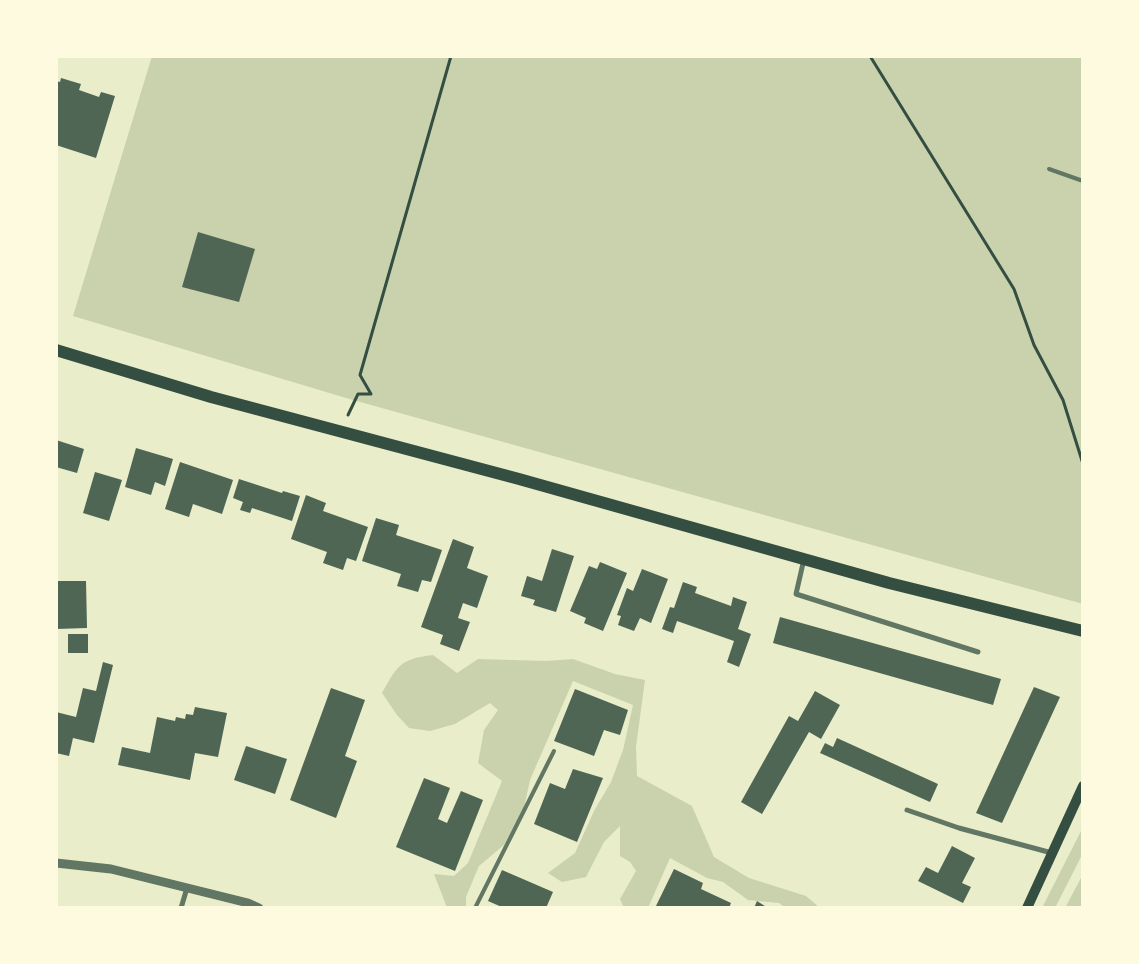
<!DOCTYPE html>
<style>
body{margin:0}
#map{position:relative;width:1139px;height:964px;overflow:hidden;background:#e9edc9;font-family:Montserrat,sans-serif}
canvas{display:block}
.frame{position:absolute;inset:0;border:58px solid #fefae0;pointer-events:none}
</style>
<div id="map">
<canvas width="1139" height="964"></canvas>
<div class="frame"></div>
</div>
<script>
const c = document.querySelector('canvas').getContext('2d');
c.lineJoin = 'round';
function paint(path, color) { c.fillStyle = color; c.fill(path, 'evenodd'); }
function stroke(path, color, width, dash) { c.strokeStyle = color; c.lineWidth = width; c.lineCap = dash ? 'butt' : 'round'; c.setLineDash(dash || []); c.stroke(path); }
paint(new Path2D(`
 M 152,56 L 1083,56 L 1083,604 L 346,398 L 73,316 Z
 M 433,655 L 457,673 L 478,659 L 546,661 L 573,659 L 615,674 L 645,680 L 636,747 L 637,776 L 692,806 L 714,857 L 749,878 L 806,896 L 820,908 L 786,908 L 779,903 L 748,900 L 723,882 L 707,878 L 670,858 L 648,908 L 624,908 L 620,899 L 636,871 L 630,862 L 620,856 L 620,826 L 604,842 L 586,877 L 562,882 L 548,873 L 575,853 L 594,811 L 611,782 L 623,750 L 633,705 L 573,681 L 530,780 L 524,808 L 504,845 L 479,866 L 466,897 L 466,908 L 445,908 L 446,905 L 434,874 L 454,876 L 468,863 L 502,781 L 478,763 L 484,730 L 498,710 L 490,703 L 455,724 L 430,731 L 409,728 L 397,715 L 382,693 C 398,665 400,659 433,655 Z
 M 1083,827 L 1083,853 L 1055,908 L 1042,908 Z
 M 1083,874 L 1083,908 L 1065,908 Z`), '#cad2ad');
paint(new Path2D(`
 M 61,78 L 81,84 L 79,90 L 99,97 L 101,92 L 115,96 L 96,158 L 56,145 L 56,81 L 60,82 Z
 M 198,232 L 255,249 L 239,302 L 182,287 Z
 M 56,440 L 84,449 L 77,473 L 56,467 Z
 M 136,448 L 173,459 L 165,486 L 155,482 L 151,495 L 125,487 Z
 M 180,462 L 233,480 L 222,514 L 193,504 L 189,517 L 165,509 Z
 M 95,472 L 122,480 L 109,521 L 83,513 Z
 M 239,479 L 282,493 L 283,491 L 300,496 L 292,521 L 252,508 L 250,513 L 240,510 L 243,502 L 233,498 Z
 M 306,495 L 326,503 L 323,511 L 368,527 L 356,561 L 347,558 L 343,570 L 323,563 L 327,552 L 291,539 Z
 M 376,518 L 399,525 L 396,535 L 442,550 L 431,582 L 422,580 L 418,592 L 397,586 L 401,574 L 362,561 Z
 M 453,539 L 474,547 L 467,568 L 488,576 L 477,608 L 463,603 L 458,618 L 470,622 L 459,651 L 440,644 L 443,635 L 421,627 Z
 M 552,549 L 574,556 L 556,612 L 533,605 L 535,600 L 521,596 L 527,576 L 542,581 Z
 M 600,562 L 627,573 L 603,631 L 584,623 L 586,618 L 570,611 L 589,566 L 597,569 Z
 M 642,569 L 668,579 L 651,623 L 640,618 L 634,631 L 618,625 L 621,616 L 617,615 L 627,588 L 633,591 Z
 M 56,581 L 86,581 L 87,628 L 56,629 Z
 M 683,582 L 697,587 L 695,593 L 731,606 L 733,597 L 747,602 L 738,629 L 751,634 L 739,667 L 727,662 L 734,641 L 677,621 L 673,633 L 662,629 L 670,607 L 674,608 Z
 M 780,617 L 1001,679 L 993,705 L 773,643 Z
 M 68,634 L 88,634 L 88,653 L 68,653 Z
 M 103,662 L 113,665 L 94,743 L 73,738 L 69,756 L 56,753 L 56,712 L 76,717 L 83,688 L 96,691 Z
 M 1034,687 L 1060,697 L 1002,823 L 976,813 Z
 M 331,688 L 365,700 L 345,756 L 357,761 L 336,818 L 290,800 Z
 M 575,689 L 628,710 L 620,735 L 604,730 L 594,756 L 554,741 Z
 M 815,691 L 840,705 L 821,739 L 809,732 L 762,814 L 741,802 L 789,716 L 798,721 Z
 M 195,707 L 227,713 L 218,757 L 195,753 L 190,780 L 118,765 L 122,747 L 150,753 L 157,717 L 175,721 L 176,717 L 185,719 L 186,714 L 193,715 Z
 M 837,738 L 938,784 L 930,802 L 820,753 L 825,743 L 833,747 Z
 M 246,746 L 287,759 L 275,794 L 234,780 Z
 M 573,769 L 603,778 L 577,842 L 534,824 L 550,783 L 565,789 Z
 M 424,778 L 450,788 L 438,819 L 447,823 L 461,791 L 483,800 L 455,871 L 396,847 Z
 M 952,846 L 975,858 L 962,883 L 971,887 L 963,903 L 918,881 L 926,867 L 938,873 Z
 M 674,869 L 703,883 L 701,889 L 731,903 L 729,908 L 655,908 Z
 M 502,870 L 553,892 L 546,908 L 504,908 L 488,901 Z
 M 757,901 L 768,908 L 754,908 Z`), '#4f6655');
stroke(new Path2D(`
 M 870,56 L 1014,289 L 1034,345 L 1063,400 L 1083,464
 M 348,415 L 358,394 L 371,394 L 360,375 L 451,56`), '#344e41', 3);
stroke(new Path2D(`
 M 1049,169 L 1083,181
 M 475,908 L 554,751`), '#617663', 4);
stroke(new Path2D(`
 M 804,559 L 796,594 L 978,652
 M 907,810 L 959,828 L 1052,853
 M 181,908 L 187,888`), '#617663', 5);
stroke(new Path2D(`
 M 56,863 L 111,869 L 248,903 L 259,908`), '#617663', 9);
stroke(new Path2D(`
 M 1027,908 L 1083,786`), '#344e41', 10);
stroke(new Path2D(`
 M 56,350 L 211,397 L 519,479 L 889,583 L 1083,631`), '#344e41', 12);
</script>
